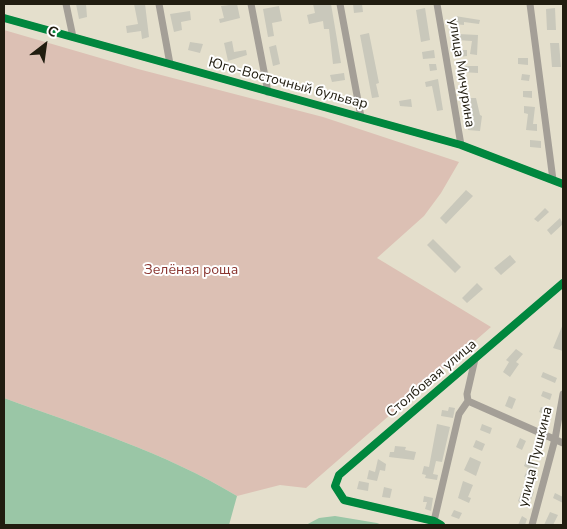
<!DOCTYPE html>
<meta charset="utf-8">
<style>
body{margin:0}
#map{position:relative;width:567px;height:529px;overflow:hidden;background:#e4dfcc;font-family:"Nunito Sans",sans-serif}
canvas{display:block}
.frame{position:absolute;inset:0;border:5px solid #211d10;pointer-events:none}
.north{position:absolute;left:20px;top:20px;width:50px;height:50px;-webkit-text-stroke:4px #fff;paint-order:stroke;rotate:30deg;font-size:14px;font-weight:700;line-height:20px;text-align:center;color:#211d10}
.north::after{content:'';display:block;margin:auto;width:18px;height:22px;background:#211d10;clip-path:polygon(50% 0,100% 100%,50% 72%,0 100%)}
</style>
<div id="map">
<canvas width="567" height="529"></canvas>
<div class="frame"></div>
<div class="north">С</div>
</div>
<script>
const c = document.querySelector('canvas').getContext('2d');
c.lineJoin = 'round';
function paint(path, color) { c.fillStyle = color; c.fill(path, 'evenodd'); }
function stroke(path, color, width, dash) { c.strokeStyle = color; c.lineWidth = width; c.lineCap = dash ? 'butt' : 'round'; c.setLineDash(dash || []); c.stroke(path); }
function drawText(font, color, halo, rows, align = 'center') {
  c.font = font + ' "Nunito Sans",sans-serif'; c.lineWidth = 4; c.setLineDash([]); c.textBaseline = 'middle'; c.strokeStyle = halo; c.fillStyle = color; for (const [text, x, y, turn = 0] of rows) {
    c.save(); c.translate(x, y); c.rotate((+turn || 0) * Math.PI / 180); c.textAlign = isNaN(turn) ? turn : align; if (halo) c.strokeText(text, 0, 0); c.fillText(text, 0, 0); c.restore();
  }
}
paint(new Path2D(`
 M 4,30 L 138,69 L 323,117 L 459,162 L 441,193 L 424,216 L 377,258 L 491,327 L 306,488 L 280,485 L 237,496 C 164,452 83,427 4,398 Z`), '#dcc0b4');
paint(new Path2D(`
 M 4,398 C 83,427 164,452 237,496 L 229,525 L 4,525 Z
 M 335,516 L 377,523 L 382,525 L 306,525 L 319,518 Z`), '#9ac6a6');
paint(new Path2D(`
 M 76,4 L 86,4 L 87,17 L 79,19 Z
 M 134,4 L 145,4 L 149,37 L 142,39 L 141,31 L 127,33 L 126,26 L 138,24 Z
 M 237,4 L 240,18 L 220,23 L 219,19 L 224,18 L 221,6 Z
 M 313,4 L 331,4 L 341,63 L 333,64 L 329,29 L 324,29 L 323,21 L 309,24 L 307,15 L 315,13 Z
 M 353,4 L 362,4 L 363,12 L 354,13 Z
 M 279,6 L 282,21 L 272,23 L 274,36 L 268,37 L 263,9 Z
 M 425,8 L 430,40 L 421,42 L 416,10 Z
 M 555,8 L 556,30 L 547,30 L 546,9 Z
 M 190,11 L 191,20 L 181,22 L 182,30 L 174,32 L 170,14 Z
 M 455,16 L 480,20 L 479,24 L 464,22 L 464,25 L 454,24 Z
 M 369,33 L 379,83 L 376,84 L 379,97 L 372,98 L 360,35 Z
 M 458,34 L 478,35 L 477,55 L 470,54 L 472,41 L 457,40 Z
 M 232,41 L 234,52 L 246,50 L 247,55 L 228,61 L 224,43 Z
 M 190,42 L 203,44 L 200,53 L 188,50 Z
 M 550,43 L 559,43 L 561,67 L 552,67 Z
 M 276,45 L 280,64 L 273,66 L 269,47 Z
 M 434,50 L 435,58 L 423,59 L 422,52 Z
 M 459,50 L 467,50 L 467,56 L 459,57 Z
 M 518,58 L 528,58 L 528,65 L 518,64 Z
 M 429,64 L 436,64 L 437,70 L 430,71 Z
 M 462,66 L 478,66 L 478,73 L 462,72 Z
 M 344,73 L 345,80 L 332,82 L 330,75 Z
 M 522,74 L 530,75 L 529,81 L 521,80 Z
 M 438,79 L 443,110 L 437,111 L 432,86 L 426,87 L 425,82 Z
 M 523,91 L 532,91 L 532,98 L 523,97 Z
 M 468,98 L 476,98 L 480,115 L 482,116 L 480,131 L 468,130 Z
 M 411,99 L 412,107 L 400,106 L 399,101 Z
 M 524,106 L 535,107 L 533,124 L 537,124 L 537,131 L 526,130 L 528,114 L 524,113 Z
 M 530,140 L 541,141 L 541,148 L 530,147 Z
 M 466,190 L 473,196 L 446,224 L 440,218 Z
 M 545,208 L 549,212 L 538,222 L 534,219 Z
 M 560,218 L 563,224 L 551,235 L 547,230 Z
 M 433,239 L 461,267 L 455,273 L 427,245 Z
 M 510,255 L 516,262 L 501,275 L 494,268 Z
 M 477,283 L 483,289 L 467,303 L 462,298 Z
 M 563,324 L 563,351 L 553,348 Z
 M 516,349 L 523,354 L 516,362 L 519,364 L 510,377 L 503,372 L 509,362 L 506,360 Z
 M 543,372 L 557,378 L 555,383 L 541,377 Z
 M 543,391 L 552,394 L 550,400 L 541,396 Z
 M 509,396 L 516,399 L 512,409 L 505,406 Z
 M 449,407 L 455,408 L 453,418 L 441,416 L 442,410 L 448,411 Z
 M 541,407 L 549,410 L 547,415 L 539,412 Z
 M 437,424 L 450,427 L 442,462 L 436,461 L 433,474 L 438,475 L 437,480 L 425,478 L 426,475 L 422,474 L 424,466 L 429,467 Z
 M 482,424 L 492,428 L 490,434 L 480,430 Z
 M 520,438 L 526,441 L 522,450 L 516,447 Z
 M 476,440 L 485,444 L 482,451 L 473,447 Z
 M 395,446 L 406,447 L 405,450 L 416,452 L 414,460 L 389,457 L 390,452 L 394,452 Z
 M 470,457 L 481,462 L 476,476 L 464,470 Z
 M 378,459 L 386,464 L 385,471 L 380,470 L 377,481 L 367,479 L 369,470 L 375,472 Z
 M 526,461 L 538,466 L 534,476 L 536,477 L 531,490 L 534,492 L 528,508 L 518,501 L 527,478 L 524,477 L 528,468 L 524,466 Z
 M 359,481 L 369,483 L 368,491 L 357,489 Z
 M 463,481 L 473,485 L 468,497 L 471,498 L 469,503 L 458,498 Z
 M 384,487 L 392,489 L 390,498 L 382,497 Z
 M 555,493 L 563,497 L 563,503 L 553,498 Z
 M 424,496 L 433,498 L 431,511 L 425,509 L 427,502 L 423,502 Z
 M 454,510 L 462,513 L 459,519 L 451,516 Z
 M 550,512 L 558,515 L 553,525 L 544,525 Z
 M 522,516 L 527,519 L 525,525 L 518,525 Z`), '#c9c8bb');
stroke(new Path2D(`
 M 66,4 L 73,37
 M 159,4 L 170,64
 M 251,4 L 268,92
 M 340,4 L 361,117
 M 437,4 L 461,145
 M 530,4 L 553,180
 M 4,18 L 461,145 L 563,184
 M 468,401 L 563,443
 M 468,401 L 467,394 L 475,359
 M 434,521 L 459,414 L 468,401
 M 441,525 L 434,521 L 344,500 L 335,486 L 339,475 L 563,283
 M 532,525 L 555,439 L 563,394`), '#a49f97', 7);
stroke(new Path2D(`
 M 4,18 L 461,145 L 563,184
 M 441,525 L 434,521 L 344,500 L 335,486 L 339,475 L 563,283`), '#00873e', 8);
drawText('14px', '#211d10', '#fff', [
 ["улица Мичурина",461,73,81],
 ["Юго-Восточный бульвар",288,84,15],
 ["Столбовая улица",432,379,-40],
 ["улица Пушкина",536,457,-76]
]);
drawText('14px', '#8a3630', '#fff', [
 ["Зелёная роща",191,271]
]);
</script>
